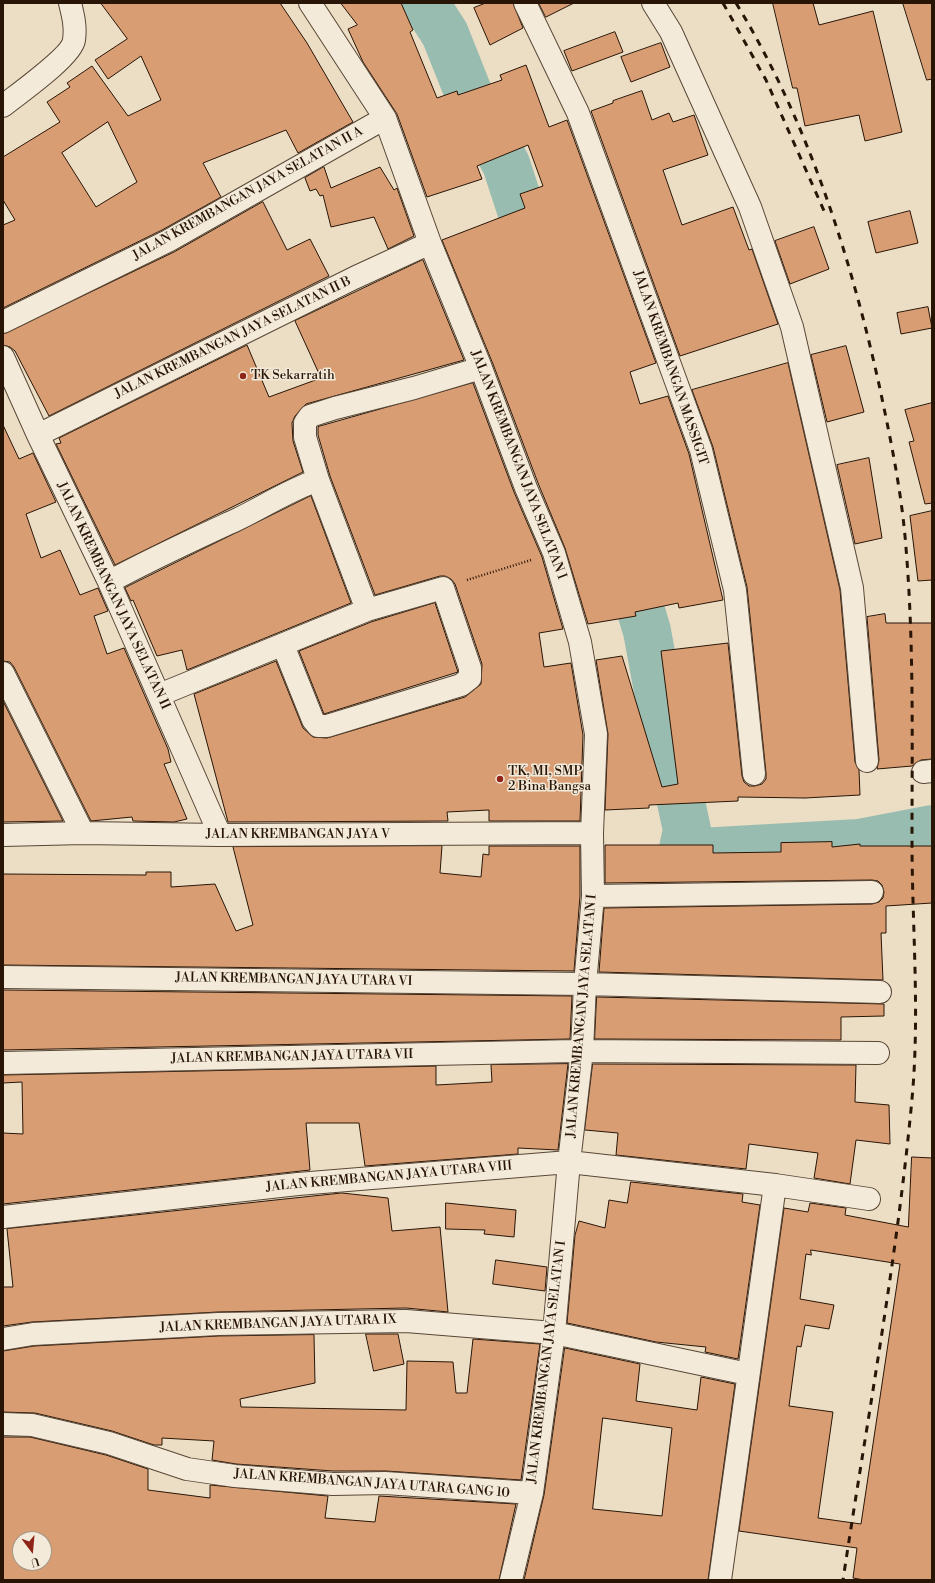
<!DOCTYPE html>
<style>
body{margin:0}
#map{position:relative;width:935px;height:1583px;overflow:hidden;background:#ecdec5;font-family:"Libre Bodoni",serif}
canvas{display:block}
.frame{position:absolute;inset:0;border:4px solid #281506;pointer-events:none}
.north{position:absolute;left:12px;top:1531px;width:40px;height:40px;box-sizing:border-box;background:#f3ead9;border:1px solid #a29585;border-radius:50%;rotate:164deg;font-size:11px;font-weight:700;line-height:16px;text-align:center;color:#281506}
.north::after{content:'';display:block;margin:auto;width:14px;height:18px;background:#8f2418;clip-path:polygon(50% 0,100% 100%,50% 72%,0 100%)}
</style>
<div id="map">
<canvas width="935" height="1583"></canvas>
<div class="frame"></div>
<div class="north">U</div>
</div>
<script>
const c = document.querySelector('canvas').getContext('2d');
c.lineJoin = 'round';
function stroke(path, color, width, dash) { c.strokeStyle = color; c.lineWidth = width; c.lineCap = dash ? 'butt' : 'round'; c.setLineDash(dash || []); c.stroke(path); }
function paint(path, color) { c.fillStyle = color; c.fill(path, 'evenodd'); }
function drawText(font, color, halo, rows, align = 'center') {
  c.font = font + ' "Libre Bodoni",serif'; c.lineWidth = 3; c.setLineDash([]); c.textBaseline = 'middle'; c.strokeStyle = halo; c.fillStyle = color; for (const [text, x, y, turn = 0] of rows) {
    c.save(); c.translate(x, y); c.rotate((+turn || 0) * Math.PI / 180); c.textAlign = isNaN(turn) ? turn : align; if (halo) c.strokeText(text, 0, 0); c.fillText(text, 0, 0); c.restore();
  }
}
stroke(new Path2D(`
 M 425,3 L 445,34 L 474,107 L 506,164 L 521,210 L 546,271
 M 629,546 L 634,588 L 647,631 L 662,713 L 687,830 L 682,853 L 859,843 L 932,829`), '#99bcb0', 48);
const building = new Path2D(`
 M 101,3 L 280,3 L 307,43 L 353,122 L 298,153 L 286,130 L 203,163 L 221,197 L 162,230 L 3,308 L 3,225 L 15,220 L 3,200 L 3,157 L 60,122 L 47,102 L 70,87 L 67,83 L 92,66 L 128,116 L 161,100 L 141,56 L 108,79 L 95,60 L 127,39 ZM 108,122 L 137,182 L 96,207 L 62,153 Z
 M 341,3 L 401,3 L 413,30 L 410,32 L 437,98 L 457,91 L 458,95 L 502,80 L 500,75 L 526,65 L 549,127 L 567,120 L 656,363 L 630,372 L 640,404 L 668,396 L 689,454 L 723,600 L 679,608 L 678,603 L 635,612 L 636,616 L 588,624 L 565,548 L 538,483 L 493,364 L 442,240 L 525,208 L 520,194 L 543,186 L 528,145 L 477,166 L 482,179 L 427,197 L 397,114 L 363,62 L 348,29 L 357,25 Z
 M 486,3 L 513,3 L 523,28 L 490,45 L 474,8 Z
 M 539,3 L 574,3 L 546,17 Z
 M 773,3 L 813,3 L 819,25 L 873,11 L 902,132 L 865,141 L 859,115 L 805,126 L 797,88 L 793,88 Z
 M 903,3 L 932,3 L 932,79 L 927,80 Z
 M 615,32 L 623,52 L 572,71 L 564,51 Z
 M 661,43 L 670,67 L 631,82 L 621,57 Z
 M 642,91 L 652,120 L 669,113 L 673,122 L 694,115 L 708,155 L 663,170 L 682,225 L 733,207 L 749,250 L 752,249 L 778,324 L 680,356 L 591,111 L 613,103 L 613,101 Z
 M 324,167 L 331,188 L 380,167 L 394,190 L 397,188 L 414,236 L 388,249 L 374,217 L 331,227 L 323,195 L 320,196 L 316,189 L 310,191 L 305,178 Z
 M 263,202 L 287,250 L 310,239 L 329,276 L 49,416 L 15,351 L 10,347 L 3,345 L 3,334 L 174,252 Z
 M 910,211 L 918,243 L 876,253 L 868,222 Z
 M 814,227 L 829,269 L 790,284 L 775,241 Z
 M 423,260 L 464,360 L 306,404 L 295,416 L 292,423 L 293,441 L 303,472 L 115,565 L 56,444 L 61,443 L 59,438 L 247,345 L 269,397 L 321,378 L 295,321 Z
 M 928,307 L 932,328 L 901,334 L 897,313 Z
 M 846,346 L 864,412 L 827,422 L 811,355 Z
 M 788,363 L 840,590 L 855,762 L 859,770 L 860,795 L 805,798 L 738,797 L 738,801 L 649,805 L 649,808 L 605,810 L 608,734 L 596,660 L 622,656 L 662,787 L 678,784 L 661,651 L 728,643 L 742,776 L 744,782 L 749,786 L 755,786 L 762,784 L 766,779 L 766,773 L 747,587 L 713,447 L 692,390 Z
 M 473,383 L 514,492 L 542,557 L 563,629 L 539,633 L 544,667 L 571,663 L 583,735 L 580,821 L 489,821 L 489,810 L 447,812 L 448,821 L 228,822 L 194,694 L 276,661 L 303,728 L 313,737 L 327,738 L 465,697 L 481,684 L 482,664 L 455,584 L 451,579 L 445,576 L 440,576 L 375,595 L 330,476 L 318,435 L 318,427 Z
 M 932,403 L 932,503 L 925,504 L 909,442 L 914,441 L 905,410 Z
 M 3,425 L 19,459 L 33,453 L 56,502 L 26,514 L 41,558 L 60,550 L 80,595 L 98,588 L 108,611 L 94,616 L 107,654 L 124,648 L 168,749 L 171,762 L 164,764 L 187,819 L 174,822 L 133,821 L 132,817 L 91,821 L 14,667 L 10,662 L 3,661 Z
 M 869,458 L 882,538 L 855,544 L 837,465 Z
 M 311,496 L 351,603 L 187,670 L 182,650 L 157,656 L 133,600 L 131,601 L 125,588 Z
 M 932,511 L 932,580 L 918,581 L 910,516 Z
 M 435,603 L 458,672 L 324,714 L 299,651 L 371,622 Z
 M 885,614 L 886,623 L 932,623 L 932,759 L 921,760 L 912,766 L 877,769 L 879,760 L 867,617 Z
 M 3,701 L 63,821 L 3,822 Z
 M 832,842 L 832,847 L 860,844 L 860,846 L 932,846 L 932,903 L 886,906 L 886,933 L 881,933 L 883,980 L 599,972 L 604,908 L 872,904 L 879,902 L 883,898 L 884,892 L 882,885 L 878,881 L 872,880 L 605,883 L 605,845 L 713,845 L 713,853 L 781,852 L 781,843 Z
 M 442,846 L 440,873 L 481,877 L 483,854 L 489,855 L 489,846 L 580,846 L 580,896 L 574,971 L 3,965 L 3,874 L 146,875 L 146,872 L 171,872 L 171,887 L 215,884 L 236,931 L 253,925 L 233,847 Z
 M 3,990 L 572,996 L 570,1039 L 3,1050 Z
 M 597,997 L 884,1004 L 884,1016 L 841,1017 L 841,1040 L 595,1039 Z
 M 568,1064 L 558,1150 L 518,1148 L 518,1154 L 365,1166 L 359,1123 L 306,1123 L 310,1170 L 3,1204 L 3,1133 L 23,1134 L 22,1082 L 3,1083 L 3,1075 L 436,1066 L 436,1085 L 492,1082 L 491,1065 Z
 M 593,1064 L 856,1065 L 855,1102 L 889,1105 L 890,1144 L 856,1140 L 850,1184 L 814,1178 L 818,1153 L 749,1144 L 746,1169 L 616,1155 L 618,1133 L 585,1130 Z
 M 912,1157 L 932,1158 L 932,1580 L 864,1580 L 853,1578 L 857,1548 L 739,1531 L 784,1208 L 808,1212 L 810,1203 L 846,1208 L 845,1215 L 908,1227 ZM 811,1250 L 900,1264 L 861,1524 L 818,1518 L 833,1412 L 789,1406 L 797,1346 L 801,1347 L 805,1325 L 829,1329 L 834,1305 L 800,1299 L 806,1254 L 811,1255 Z
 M 631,1182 L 743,1194 L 742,1202 L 760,1205 L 738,1359 L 705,1352 L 706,1347 L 656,1342 L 567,1323 L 575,1235 L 579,1221 L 605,1228 L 609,1200 L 627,1203 Z
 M 342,1193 L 388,1198 L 392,1231 L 440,1227 L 448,1312 L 406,1308 L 218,1312 L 32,1322 L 3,1326 L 3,1287 L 13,1287 L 7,1229 Z
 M 446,1203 L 516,1210 L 514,1237 L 484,1234 L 485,1230 L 446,1229 Z
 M 496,1260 L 547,1267 L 545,1291 L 493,1284 Z
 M 366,1334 L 398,1334 L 404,1364 L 374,1371 Z
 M 314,1335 L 315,1383 L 240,1399 L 241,1407 L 406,1410 L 407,1361 L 453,1362 L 456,1393 L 467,1393 L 473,1339 L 540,1344 L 521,1480 L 386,1471 L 333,1471 L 236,1464 L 212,1460 L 214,1441 L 162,1438 L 162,1445 L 154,1445 L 112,1431 L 35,1413 L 3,1412 L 3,1351 L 34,1346 L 218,1336 Z
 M 565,1348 L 640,1364 L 636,1401 L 697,1410 L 701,1377 L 735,1384 L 708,1580 L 524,1580 L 544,1495 ZM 603,1418 L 672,1428 L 662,1516 L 593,1509 Z
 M 3,1437 L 30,1437 L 106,1455 L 148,1469 L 148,1490 L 210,1498 L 210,1485 L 328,1496 L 325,1518 L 375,1522 L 379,1496 L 516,1504 L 499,1580 L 3,1580 ZM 20,1539 L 44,1539 L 44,1563 L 20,1563 Z`);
paint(building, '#d99d74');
stroke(building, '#281506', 1);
const minor = new Path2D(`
 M 310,3 L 385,118 L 430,243 L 481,368 L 526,488 L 554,553 L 580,642 L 596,734 L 592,833 L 593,896 L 585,984 L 582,1051 L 569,1162 L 554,1333 L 532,1493 L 511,1580
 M 525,3 L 578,113 L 701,450 L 735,590 L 754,774
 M 653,3 L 671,32 L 750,207 L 792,327 L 852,588 L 867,761
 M 3,106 C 18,94 72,56 74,40 C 76,27 73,15 70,3
 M 3,322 L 168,241 L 385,118
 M 3,357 L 38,435 L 109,582 L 220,835
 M 38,435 L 354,278 L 430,243
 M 109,582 C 151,559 195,539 238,519 C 265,506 289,490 318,480
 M 367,610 L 318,480 L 305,437 L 305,423 L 310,416 L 335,408 L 414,388 L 481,368
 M 3,673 L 83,833
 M 159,695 L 367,610 L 443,588 L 470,668 L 470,678 L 461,685 L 327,726 L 318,726 L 313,720 L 283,645
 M 923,772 L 932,771
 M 3,835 L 83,833 L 220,835 L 592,833
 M 593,896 L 872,892
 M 3,977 L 585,984 L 880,992
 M 3,1063 L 575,1051 L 878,1053
 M 3,1217 L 298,1184 L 569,1162 L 775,1185 L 869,1199
 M 3,1339 L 33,1334 L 218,1324 L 406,1321 L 554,1333 L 748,1374
 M 3,1424 L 32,1425 L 109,1443 L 187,1469 L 235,1476 L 333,1484 L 385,1483 L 532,1493
 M 720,1580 L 775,1185`);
stroke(minor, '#594736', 24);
stroke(new Path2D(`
 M 467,580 L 531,560`), '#281506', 2.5, [1, 2]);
stroke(minor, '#f3ead9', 22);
stroke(new Path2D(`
 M 723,3 L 766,80 L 825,213
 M 736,3 C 807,119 851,257 880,389 C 891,441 902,494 906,548 C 914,645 912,742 912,840 C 912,926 920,1013 912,1099 C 897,1260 867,1420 843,1580`), '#281506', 3, [7, 7]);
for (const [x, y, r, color] of [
 [243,376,4,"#8f2418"],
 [500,779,4,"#8f2418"]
]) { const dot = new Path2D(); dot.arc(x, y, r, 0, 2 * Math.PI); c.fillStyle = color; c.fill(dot); stroke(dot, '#f3ead9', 1.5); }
drawText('13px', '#281506', '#f3ead9', [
 ["JALAN KREMBANGAN JAYA SELATAN II A",248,194,-29],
 ["JALAN KREMBANGAN JAYA SELATAN II B",233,338,-26],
 ["JALAN KREMBANGAN MASSIGIT",670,368,71],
 ["JALAN KREMBANGAN JAYA SELATAN I",518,465,69],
 ["JALAN KREMBANGAN JAYA SELATAN II",113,596,65],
 ["JALAN KREMBANGAN JAYA V",298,835],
 ["JALAN KREMBANGAN JAYA UTARA VI",294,980,1],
 ["JALAN KREMBANGAN JAYA SELATAN I",582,1016,-85],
 ["JALAN KREMBANGAN JAYA UTARA VII",292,1057,-1],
 ["JALAN KREMBANGAN JAYA UTARA VIII",389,1177,-5],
 ["JALAN KREMBANGAN JAYA UTARA IX",278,1324,-2],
 ["JALAN KREMBANGAN JAYA SELATAN I",547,1362,-83],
 ["JALAN KREMBANGAN JAYA UTARA GANG 10",372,1484,4]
]);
drawText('13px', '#281506', '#f3ead9', [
 ["TK Sekarratih",251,376],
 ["TK, MI, SMP",508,772],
 ["2 Bina Bangsa",508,787]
], 'left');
</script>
